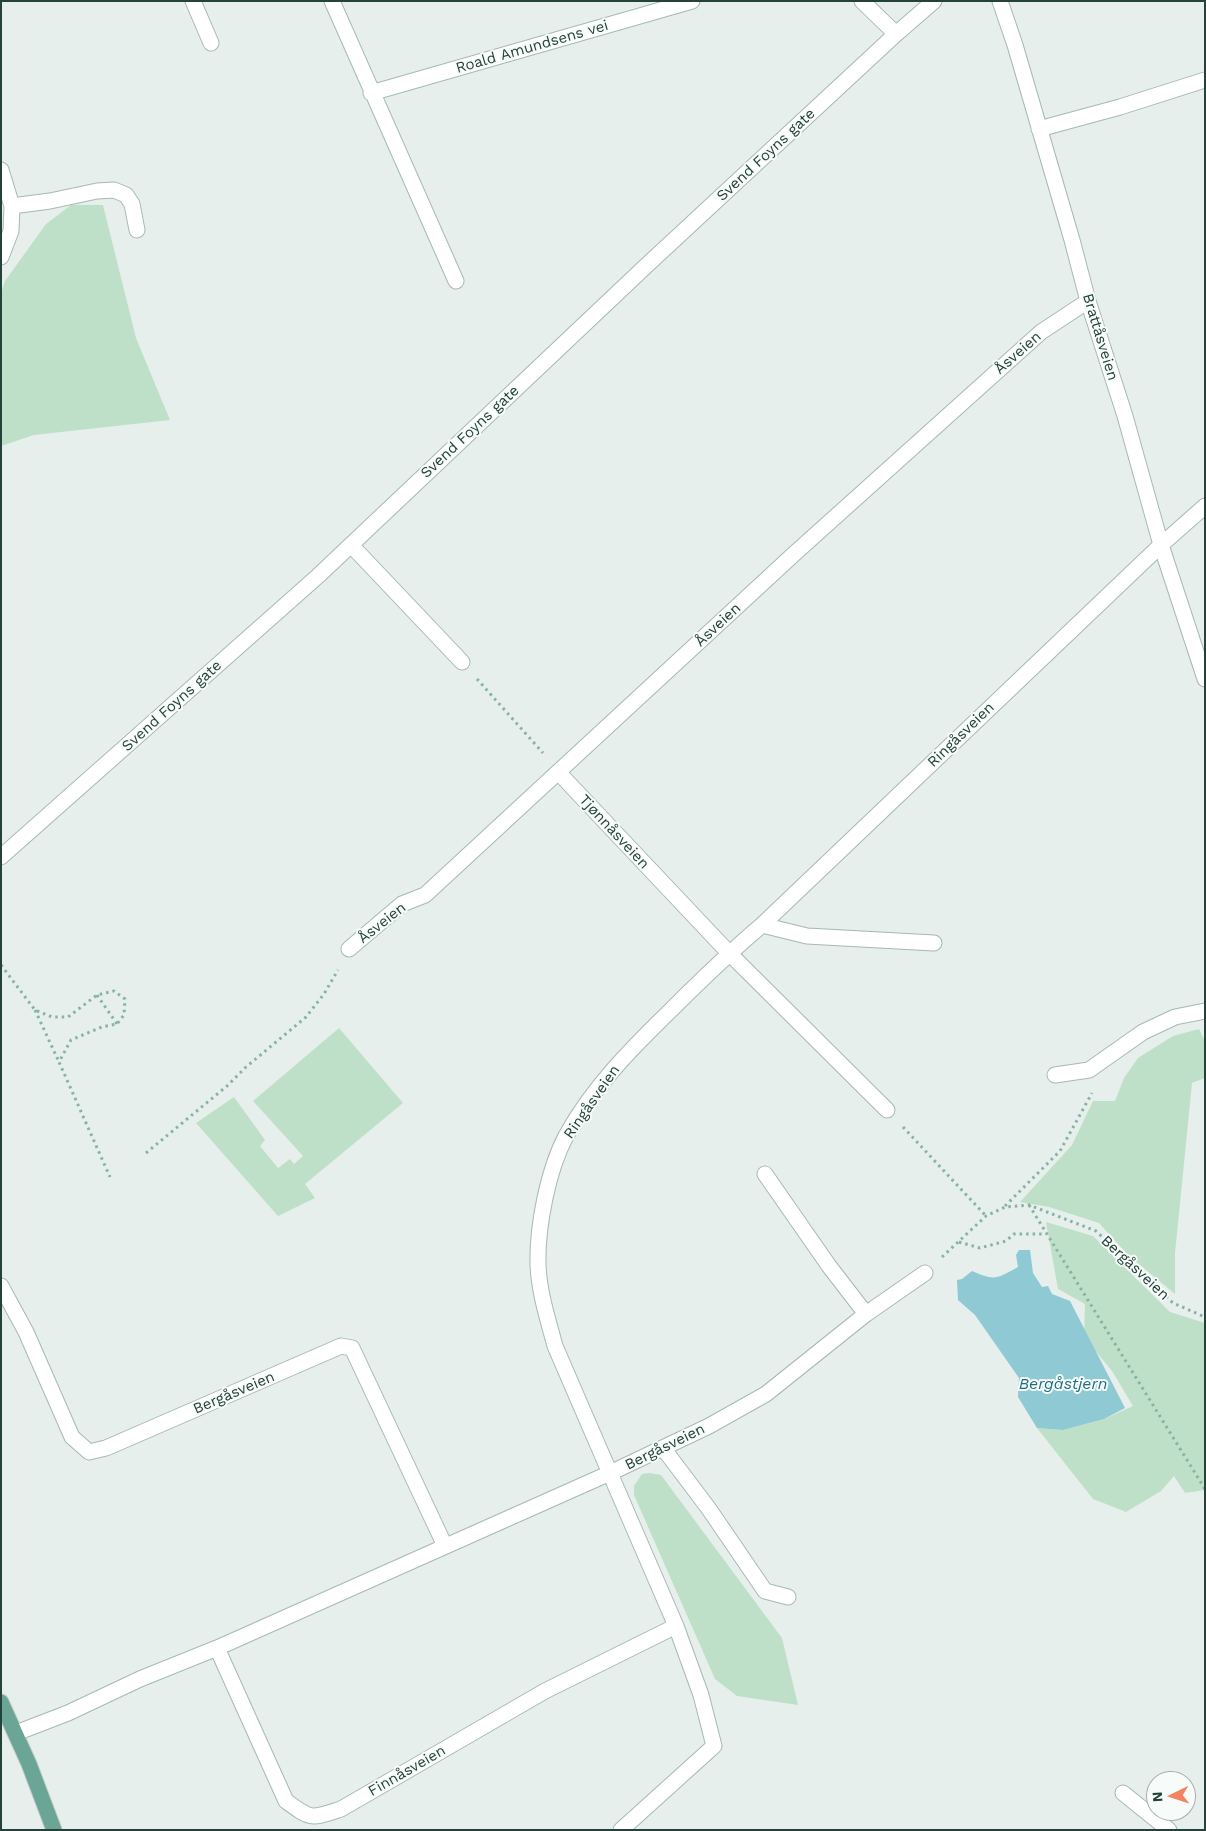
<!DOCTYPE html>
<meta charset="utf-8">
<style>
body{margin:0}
#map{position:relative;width:1206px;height:1831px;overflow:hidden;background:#e6efeb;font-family:"Work Sans",sans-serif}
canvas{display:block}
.frame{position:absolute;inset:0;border:2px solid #24423a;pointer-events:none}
.north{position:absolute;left:1146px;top:1771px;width:50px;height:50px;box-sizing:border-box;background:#f7fbf9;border:1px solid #a3b1ad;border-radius:50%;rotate:266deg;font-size:14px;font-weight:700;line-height:20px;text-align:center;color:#24423a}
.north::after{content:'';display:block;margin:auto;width:18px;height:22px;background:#f4845f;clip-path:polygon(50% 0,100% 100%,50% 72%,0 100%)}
</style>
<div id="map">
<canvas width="1206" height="1831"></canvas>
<div class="frame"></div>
<div class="north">N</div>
</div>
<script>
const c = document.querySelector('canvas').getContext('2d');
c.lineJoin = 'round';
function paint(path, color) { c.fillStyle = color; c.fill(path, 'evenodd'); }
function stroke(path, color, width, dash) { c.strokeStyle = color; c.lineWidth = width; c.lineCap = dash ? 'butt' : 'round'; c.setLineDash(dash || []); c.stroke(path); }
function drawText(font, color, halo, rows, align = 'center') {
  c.font = font + ' "Work Sans",sans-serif'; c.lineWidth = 4; c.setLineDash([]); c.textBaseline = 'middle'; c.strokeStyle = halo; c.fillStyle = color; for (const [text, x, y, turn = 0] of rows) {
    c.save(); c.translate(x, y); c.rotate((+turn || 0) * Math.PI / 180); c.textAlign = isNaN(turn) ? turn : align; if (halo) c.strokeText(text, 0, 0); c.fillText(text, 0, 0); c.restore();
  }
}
paint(new Path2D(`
 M 71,205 L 103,205 L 136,338 L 170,420 L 34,435 L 1,446 L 1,293 L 5,281 L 46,224 Z
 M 339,1028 L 403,1103 L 305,1184 L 315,1198 L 278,1216 L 196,1123 L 234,1097 L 265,1140 L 260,1146 L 278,1168 L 290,1159 L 294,1164 L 303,1156 L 253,1101 Z
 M 1199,1029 L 1205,1041 L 1205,1078 L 1192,1083 L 1175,1253 L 1175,1294 L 1128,1255 L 1099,1223 L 1049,1207 L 1020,1202 L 1072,1145 L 1093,1101 L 1115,1101 L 1124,1078 L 1138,1058 L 1173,1036 Z
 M 1046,1222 L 1093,1236 L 1170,1312 L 1205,1323 L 1205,1490 L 1185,1493 L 1174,1476 L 1161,1491 L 1126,1512 L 1093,1499 L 1037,1428 L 1063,1430 L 1104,1419 L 1133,1406 L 1112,1371 L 1084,1337 L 1085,1304 L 1058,1289 Z
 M 650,1473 L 661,1475 L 782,1638 L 798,1705 L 737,1696 L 715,1679 L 634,1495 L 634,1486 L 642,1474 Z`), '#bfe0c8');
paint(new Path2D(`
 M 1019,1250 L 1030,1250 L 1033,1273 L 1042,1287 L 1048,1286 L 1052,1294 L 1070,1301 L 1125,1408 L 1104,1419 L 1063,1430 L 1037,1428 L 1018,1397 L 1019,1378 L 975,1315 L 958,1300 L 957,1280 L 962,1279 L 972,1271 C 995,1281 996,1279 1018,1267 L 1016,1255 Z`), '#8ec9d4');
const minor = new Path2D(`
 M 193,1 L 211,43
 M 332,1 L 456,281
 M 862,1 L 896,34
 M 1000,1 L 1015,45 L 1072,240 L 1088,301 L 1125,416 L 1161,545 L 1205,679
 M 371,93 L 692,1
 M 1039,129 L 1120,107 L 1205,80
 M 1,170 L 12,206 L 11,231 L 1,257
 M 12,206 L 50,201 L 97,191 L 114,190 L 126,195 L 132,204 L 137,230
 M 351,545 L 462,662
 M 559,773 L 729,953 L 887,1110
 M 1,857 L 318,576 L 647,265 L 896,34 L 934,1
 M 762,925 L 807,936 L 934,943
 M 349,949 L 402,904 L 425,895 L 794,554 L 1041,332 L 1088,301
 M 1055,1075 L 1089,1070 L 1143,1032 L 1175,1017 L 1205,1011
 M 765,1174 L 829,1266 L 866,1314
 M 1,1286 L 26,1332 L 72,1437 L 89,1452 L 106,1448 L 341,1346 L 352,1348 L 445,1546
 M 663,1448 L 709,1509 L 765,1591 L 788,1597
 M 217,1648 L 286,1801 C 312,1820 310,1819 341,1809 L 545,1691 L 676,1626
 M 16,1733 L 68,1713 L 140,1679 L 217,1648 L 610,1473 L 709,1426 L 766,1394 L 866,1314 L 925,1273
 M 1123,1793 L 1169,1830
 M 621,1830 L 714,1746 L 701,1695 L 676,1626 L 555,1346 C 548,1320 539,1292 538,1265 C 537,1226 548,1170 566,1136 C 592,1088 632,1048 670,1011 C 700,981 730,952 762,925 L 1161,545 L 1205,506`);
const major = new Path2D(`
 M 1,1702 L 29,1764 L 54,1830`);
stroke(minor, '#a8b8b2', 17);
stroke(major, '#c2cac8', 17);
stroke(new Path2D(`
 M 477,679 L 543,753
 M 1,965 L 35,1010 L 52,1017 L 68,1017 L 97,995 L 114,991 L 125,999 L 124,1015 L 117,1024 L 102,1027 L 71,1040 L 59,1062 L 110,1177
 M 97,995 L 117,1024
 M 35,1010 L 59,1062
 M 903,1127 L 986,1216
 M 146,1153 L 227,1086 L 246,1067 L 306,1017 L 324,994 L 338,970
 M 1029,1205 L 1205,1489
 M 1005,1206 L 1060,1151 L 1092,1093
 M 959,1242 L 980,1248 L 1006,1241 L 1014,1234 L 1046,1234
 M 942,1257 L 986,1216 L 1005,1207 L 1029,1205 L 1096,1231 L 1173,1303 L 1205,1317`), '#86b3a5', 3, [2.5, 4]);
stroke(minor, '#fff', 15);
stroke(major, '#6aa596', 15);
drawText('15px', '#24423a', '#f7fbf9', [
 ["Roald Amundsens vei",532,47,-16],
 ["Svend Foyns gate",766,155,-43],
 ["Brattåsveien",1100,337,73],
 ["Åsveien",1018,353,-41],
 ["Svend Foyns gate",470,432,-43],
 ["Åsveien",718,625,-43],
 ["Svend Foyns gate",172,706,-42],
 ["Ringåsveien",961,735,-44],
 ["Tjønnåsveien",614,832,47],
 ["Åsveien",382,923,-38],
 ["Ringåsveien",592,1102,-55],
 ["Bergåsveien",1135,1268,43],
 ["Bergåsveien",234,1393,-23],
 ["Bergåsveien",665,1447,-26],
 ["Finnåsveien",407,1771,-30]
]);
drawText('italic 16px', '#1c6f80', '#f7fbf9', [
 ["Bergåstjern",1063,1384]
]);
</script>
